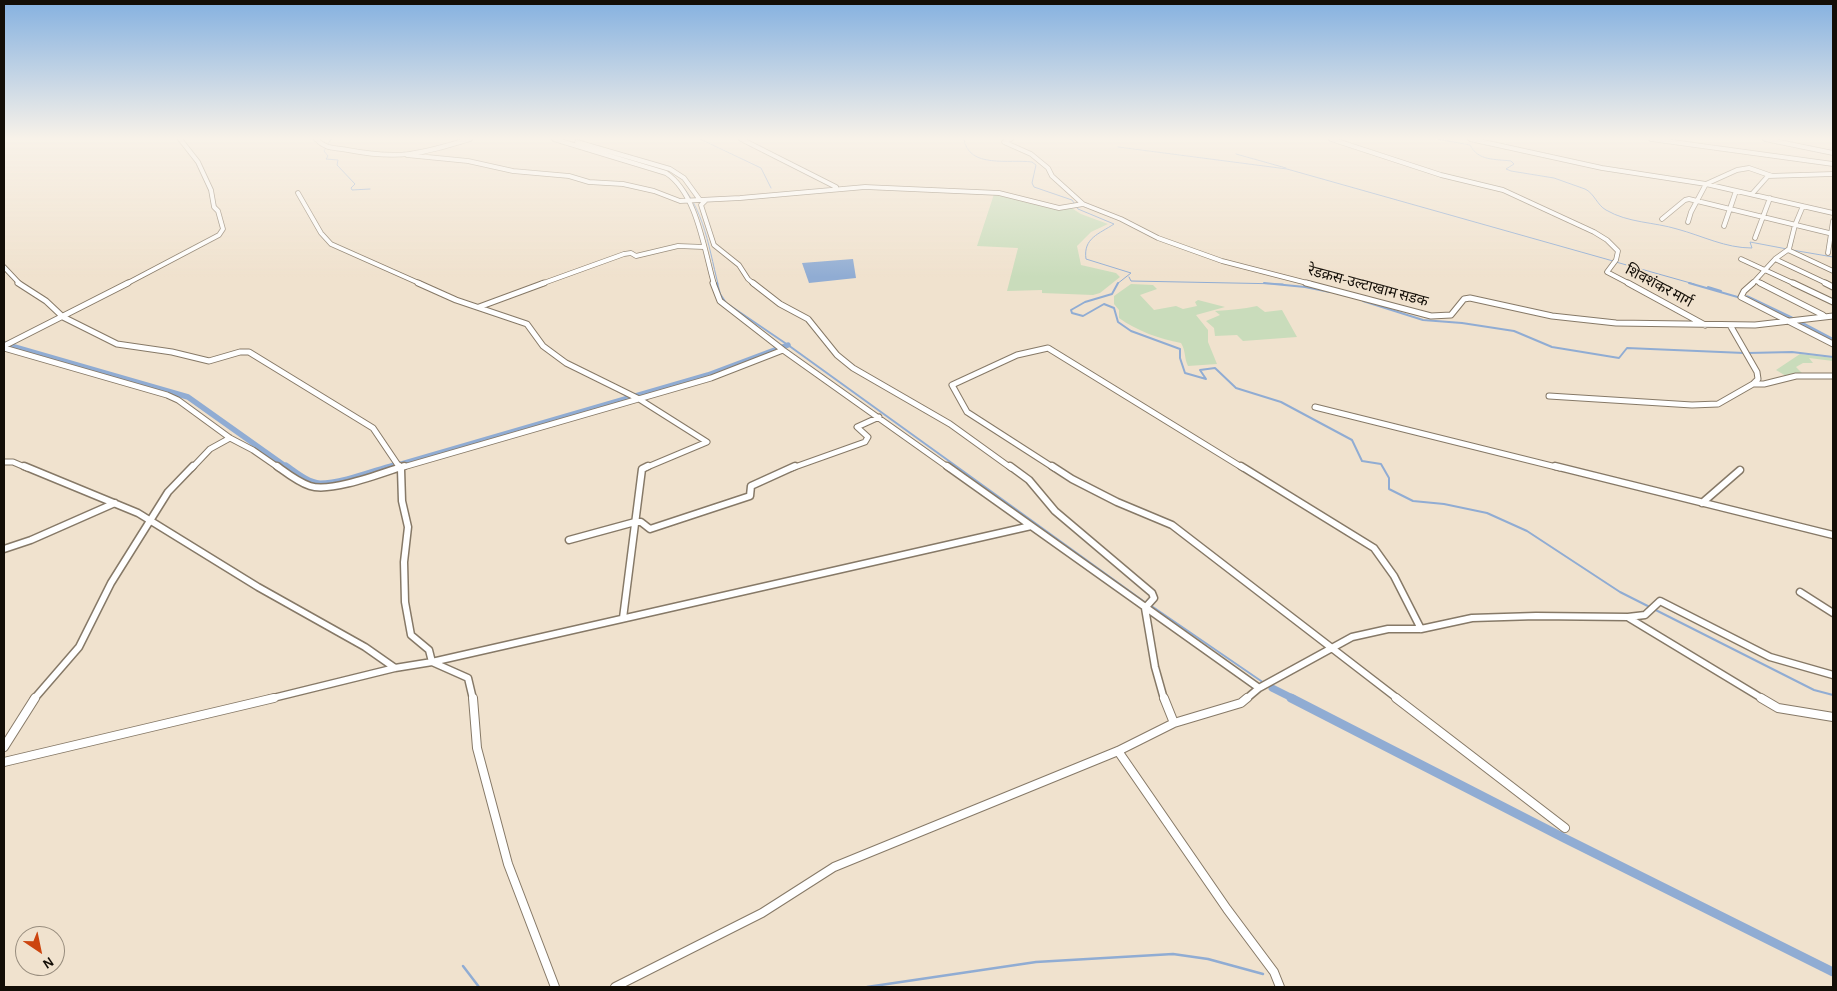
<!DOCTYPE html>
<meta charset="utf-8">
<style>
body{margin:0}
#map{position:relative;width:1837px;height:991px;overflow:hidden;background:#f0e2ce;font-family:"Alegreya Sans",sans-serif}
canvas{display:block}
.frame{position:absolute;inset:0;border:5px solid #130e07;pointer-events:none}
.north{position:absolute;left:15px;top:926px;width:50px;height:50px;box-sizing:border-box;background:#f0e2ce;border:1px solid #988d7e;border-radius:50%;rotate:146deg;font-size:14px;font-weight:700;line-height:20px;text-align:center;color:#130e07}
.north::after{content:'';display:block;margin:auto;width:18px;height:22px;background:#cc450f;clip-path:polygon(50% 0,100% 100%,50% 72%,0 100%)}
</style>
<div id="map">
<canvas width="1837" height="991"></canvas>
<div class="frame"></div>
<div class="north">N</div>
</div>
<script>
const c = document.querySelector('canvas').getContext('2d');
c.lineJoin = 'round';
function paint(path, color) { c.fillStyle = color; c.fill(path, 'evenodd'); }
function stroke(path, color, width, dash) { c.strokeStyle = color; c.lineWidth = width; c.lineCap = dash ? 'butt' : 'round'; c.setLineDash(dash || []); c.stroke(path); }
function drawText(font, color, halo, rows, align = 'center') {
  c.font = font + ' "Alegreya Sans","Noto Sans Devanagari",sans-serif'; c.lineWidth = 4; c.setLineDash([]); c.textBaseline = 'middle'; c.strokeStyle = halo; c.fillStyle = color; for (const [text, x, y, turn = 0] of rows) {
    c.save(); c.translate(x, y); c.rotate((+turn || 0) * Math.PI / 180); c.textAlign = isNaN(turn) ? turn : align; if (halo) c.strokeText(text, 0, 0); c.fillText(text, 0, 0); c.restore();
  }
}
paint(new Path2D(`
 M 994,194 L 1055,209 L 1070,207 L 1081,214 L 1108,224 L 1091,232 L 1077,246 L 1081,265 L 1116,273 L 1120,277 L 1100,293 L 1093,295 L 1042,293 L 1042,290 L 1007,291 L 1018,248 L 977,246 Z
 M 1131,284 L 1153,285 L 1157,289 L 1140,295 L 1154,310 L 1176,306 L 1183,309 L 1197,306 L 1195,302 L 1198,300 L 1225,307 L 1196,315 L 1208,330 L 1208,342 L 1217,364 L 1188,366 C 1184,358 1186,351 1181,343 C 1160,339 1137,331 1119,318 L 1119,310 L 1114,304 L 1114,296 Z
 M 1257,306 L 1265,312 L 1282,310 L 1297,337 L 1243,341 L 1237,335 L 1215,336 L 1214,328 L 1206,321 L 1220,315 L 1215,311 C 1230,310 1243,309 1257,306 Z
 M 1800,354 L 1833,358 L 1833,361 L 1809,358 L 1813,363 L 1803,363 L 1796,367 L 1803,374 L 1786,376 L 1776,370 Z`), '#c9dcbb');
paint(new Path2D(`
 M 853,259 L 856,278 L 809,283 L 802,263 Z`), '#90acd3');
stroke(new Path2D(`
 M 331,139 L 324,151 L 328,156 L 326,159 L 338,160 L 337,165 L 355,184 L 351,188 L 352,190 L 370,189
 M 700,139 L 761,168 L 771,188
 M 964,139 C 968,169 1010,159 1032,162 L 1036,165 L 1032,183 L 1034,187 L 1072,200 L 1078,209 L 1114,224 C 1099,234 1083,238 1086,259 L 1131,273 L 1117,284
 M 1437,139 L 1470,145 C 1478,161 1495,159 1511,161 L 1514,164 L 1506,169 L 1511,171 L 1554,178 L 1585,189 C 1594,193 1597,205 1606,210 C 1628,223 1654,222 1677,229 C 1703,236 1725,248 1752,248 L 1750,242 L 1787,249
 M 580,145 L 640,163
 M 1118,147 L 1287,169 L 1613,261
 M 1236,154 L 1286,168
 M 668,173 C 703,198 708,245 718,284
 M 1792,250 L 1833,257
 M 1616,262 L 1694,284
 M 1129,277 L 1131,281 L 1283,284`), '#90acd3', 1);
stroke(new Path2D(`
 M 717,283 L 720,294 L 726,303 L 788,345 L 1146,603
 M 1118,283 L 1112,294 L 1085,302 L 1071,310 L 1072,313 L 1083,316 L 1104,304 L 1114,308 L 1118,322 L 1131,331 L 1180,349 L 1180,358 L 1185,373 L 1206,379 L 1200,370 L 1215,368 L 1236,388 L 1281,402 L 1352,440 L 1362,461 L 1381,464 L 1389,478 L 1389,489 L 1413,501 L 1444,504 L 1487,513 L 1527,531 L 1620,592 L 1814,690 L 1833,695
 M 1264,283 L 1305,287 L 1330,292
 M 1689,283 L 1741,298
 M 1708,287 L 1721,291
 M 1363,301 L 1423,320 L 1462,323 L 1514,331 L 1552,347 L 1619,358 L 1627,348 L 1744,353
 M 1748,353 L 1792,352 L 1833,357
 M 1150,605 L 1264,683`), '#90acd3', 2);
stroke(new Path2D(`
 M 463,966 L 479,987
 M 867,987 L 1036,962 L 1173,954 L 1208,959 L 1263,974`), '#90acd3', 2.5);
stroke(new Path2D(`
 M 1747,298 L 1791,319
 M 1797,322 L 1833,341
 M 4,344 L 188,397 L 288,468
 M 388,468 L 708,375 L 788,345`), '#90acd3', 5.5);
stroke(new Path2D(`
 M 286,466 C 296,473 308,483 320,484 C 341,484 372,472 393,466
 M 1272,688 L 1294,699`), '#90acd3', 7);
stroke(new Path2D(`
 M 1291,698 L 1564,838 L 1833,972`), '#90acd3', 9);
const minorFar3 = new Path2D(`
 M 316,139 C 327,150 333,147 348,150 C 400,160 420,154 470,139
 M 554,139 L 666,173 C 697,193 704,250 714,284
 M 741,139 L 836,187
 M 1011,139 L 1004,142 L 1031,154 L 1048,168 L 1052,176 L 1083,204
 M 1331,139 L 1441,175 L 1503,190 L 1594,232 L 1607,240 L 1618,251 L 1616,260 L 1607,272 L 1630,284
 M 1470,139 L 1602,168 L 1706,184 L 1833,213
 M 1651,139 L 1833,164
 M 1765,139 L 1833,153
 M 577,142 L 670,169 L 684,178 L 700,200
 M 407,155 L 468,161 L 513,171 L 569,176 L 589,182 L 623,184 L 654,191 L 680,201 L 740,198 L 865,187 L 999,193 L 1059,208 L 1083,204 L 1121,219 L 1158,238 L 1222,261 L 1311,284
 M 298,193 L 321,233 L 331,244 L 421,284
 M 1752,194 L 1768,176 L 1833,174
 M 706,200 L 701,205 L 714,245 L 739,265 L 748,279 L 754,284
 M 1662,219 L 1685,200 L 1689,199 L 1833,234
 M 1688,222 L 1691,212 L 1706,184 L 1737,170 L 1749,168 L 1772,176
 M 1724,226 L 1736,191
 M 1755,238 L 1770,198
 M 1788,250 L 1833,271
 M 1828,253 L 1833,221
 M 1741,259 L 1795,284
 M 1775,259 L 1828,284
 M 4,267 L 20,284
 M 1756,281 L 1763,284
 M 126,284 L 219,235 L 223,229 L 218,211 L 214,207 L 211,190 L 198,162 L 180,139
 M 541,284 L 624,254 L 631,253 L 636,256 L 678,246 L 704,247
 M 1752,284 L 1775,259 L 1789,249 L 1795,225 L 1803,206`);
const minorFar2 = new Path2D(`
 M 18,283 L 46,301 L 63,317 L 117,344 L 172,352 L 209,361 L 240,352 L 249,352 L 373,428 L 400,468
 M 418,283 L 456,300 L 527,324 L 543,346 L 566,363 L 639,399 L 707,442 L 645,468
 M 713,283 L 720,301 L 783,350 L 949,468
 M 753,283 L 780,304 L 808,319 L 837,355 L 853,368 L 950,424 L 1011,468
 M 1306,283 L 1431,316 L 1451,315 L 1464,299 L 1470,298 L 1552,316 L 1616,323 L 1755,325 L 1833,316
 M 1628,283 L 1705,325
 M 1753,283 L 1744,291 L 1741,297 L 1833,344
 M 1760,283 L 1823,315
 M 1793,283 L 1833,302
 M 1825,283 L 1833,287
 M 479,307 L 544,283
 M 1730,325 L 1757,372 L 1758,379 L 1753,384
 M 4,346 L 128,283
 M 4,348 L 167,395 L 178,400 L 230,438 L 253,450 L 279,468
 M 1549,396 L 1692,405 L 1718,404 L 1753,384 L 1764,384 L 1796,376 L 1833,376
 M 1315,407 L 1560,468
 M 4,462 L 13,462 L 27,468
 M 192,468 L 210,449 L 230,438
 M 400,468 L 711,378 L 783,350
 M 792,468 L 865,442 L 868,437 L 857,427 L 879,417
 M 1054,468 L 967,412 L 952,385 L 1017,355 L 1048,348 L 1243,468`);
const minorFar1 = new Path2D(`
 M 24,466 L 138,513 L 258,587 L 365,647 L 395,668
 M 277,466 C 288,474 298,482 310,486 C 331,493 382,473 404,466
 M 399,466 L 401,469 L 402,501 L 408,527 L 404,562 L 405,602 L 411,635 L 429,650 L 432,662 L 468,678 L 473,699
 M 947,466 L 1259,688
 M 1010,466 L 1029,480 L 1055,511 L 1152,593 L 1154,598 L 1145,608 L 1155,667 L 1164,699
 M 1052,466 L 1072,479 L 1117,502 L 1172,525 L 1398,699
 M 1241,466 L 1374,548 L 1394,576 L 1421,629
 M 1555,466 L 1833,535
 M 1702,503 L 1740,470
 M 569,540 L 635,522 L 641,522 L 650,529 L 750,496 L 751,486 L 795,466
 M 4,549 L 31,540 L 115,503
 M 1800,592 L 1833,613
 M 623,618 L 642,469 L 648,466
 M 1629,618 L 1763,699
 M 34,699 L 79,647 L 111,583 L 168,492 L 193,466
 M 269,699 L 395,668 L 432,662 L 1031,526
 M 1246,699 L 1259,688 L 1352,637 L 1388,629 L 1421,629 L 1472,618 L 1536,616 L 1628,617 L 1645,615 L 1660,601 L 1770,657 L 1833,675`);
const minor = new Path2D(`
 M 473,698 L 477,748 L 508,864 L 555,987
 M 1164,698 L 1174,723
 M 1396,698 L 1565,828
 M 1761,698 L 1778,708 L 1833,717
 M 4,747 L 35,698
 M 1118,751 L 1227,909 L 1274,972 L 1280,987
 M 4,762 L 274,698
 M 615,987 L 762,913 L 834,867 L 1118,751 L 1174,723 L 1241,703 L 1247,698`);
stroke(minorFar3, '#867967', 5.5);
stroke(minorFar2, '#867967', 7);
stroke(minorFar1, '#867967', 9);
stroke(minor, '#867967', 10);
stroke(minorFar3, '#fff', 4);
stroke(minorFar2, '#fff', 5);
stroke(minorFar1, '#fff', 6);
stroke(minor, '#fff', 8);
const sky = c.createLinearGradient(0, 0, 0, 277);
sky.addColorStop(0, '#85b1e0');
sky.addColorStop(0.5, '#f8f2e9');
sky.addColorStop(1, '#f8f2e900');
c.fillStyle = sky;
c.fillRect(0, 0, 1837, 277);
drawText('15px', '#130e07', '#f0e2ce', [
 ["रेडक्रस-उल्टाखाम सडक",1368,286,15],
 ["शिवशंकर मार्ग",1659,286,28]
]);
</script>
